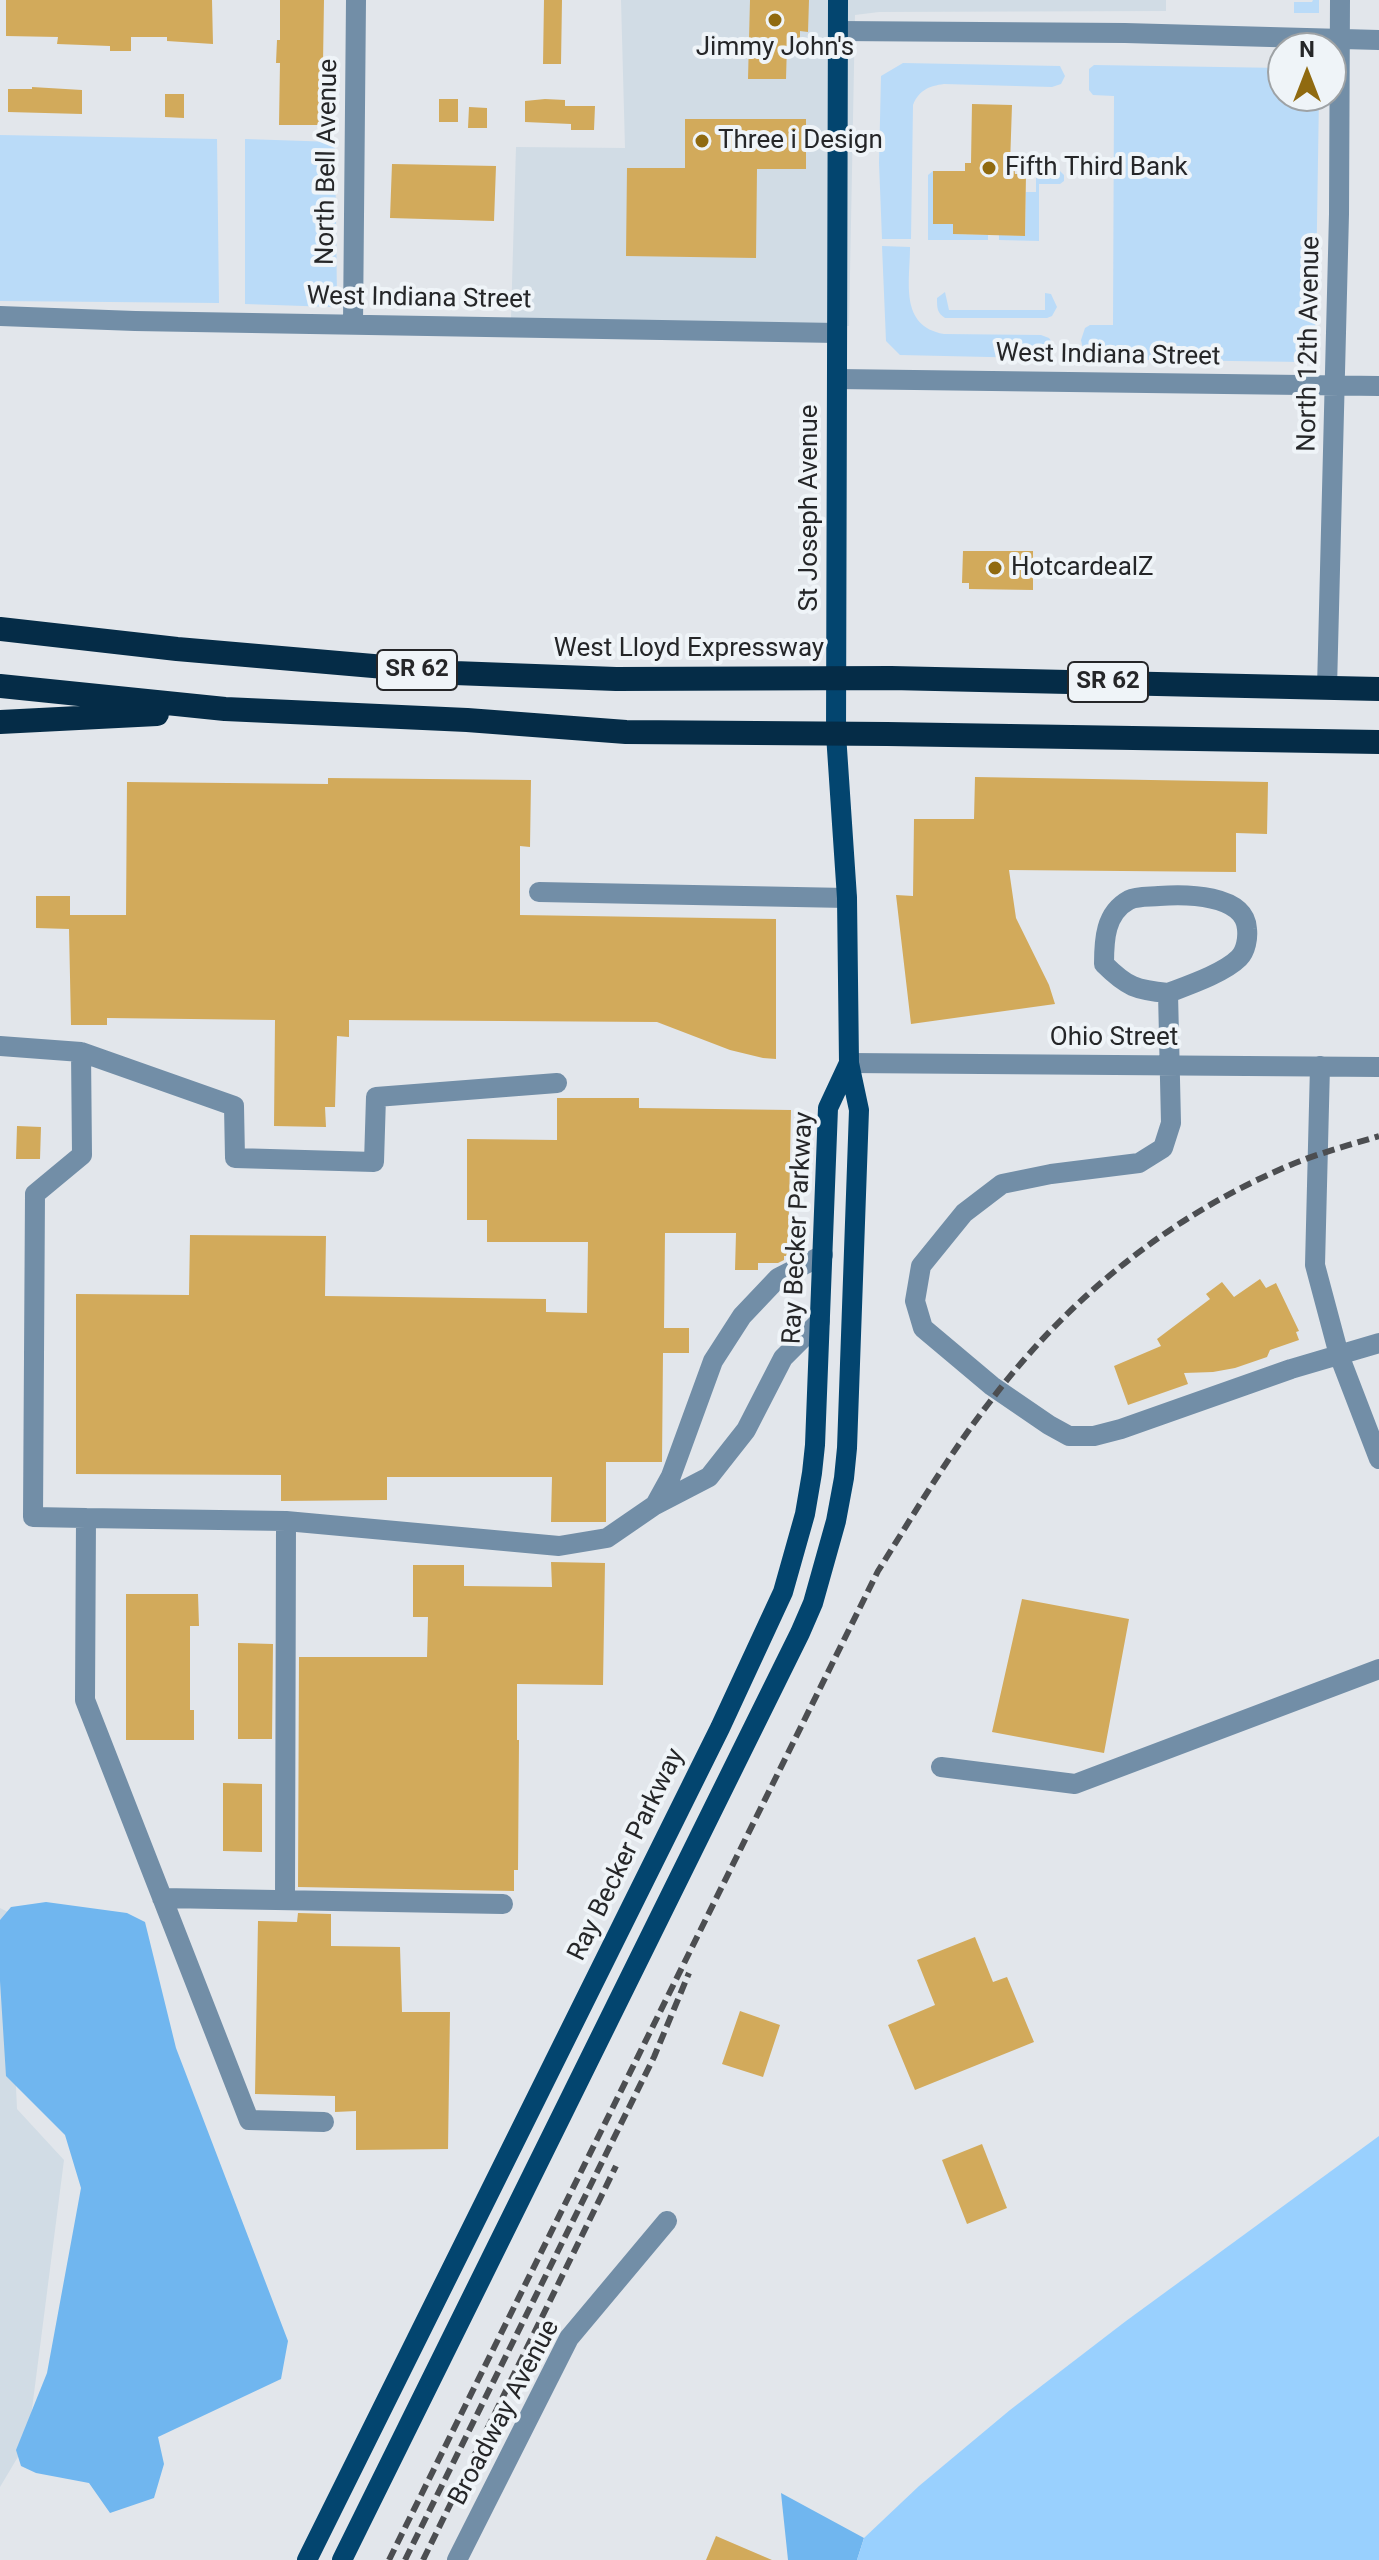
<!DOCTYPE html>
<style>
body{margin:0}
#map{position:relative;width:1379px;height:2560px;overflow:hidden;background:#e2e6eb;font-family:Roboto,sans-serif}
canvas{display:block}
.north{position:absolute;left:1267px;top:32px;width:80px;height:80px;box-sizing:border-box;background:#eff4f8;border:2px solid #9ea2a5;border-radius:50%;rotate:0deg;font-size:22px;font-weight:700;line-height:32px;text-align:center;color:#252628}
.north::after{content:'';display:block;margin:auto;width:28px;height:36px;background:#906a10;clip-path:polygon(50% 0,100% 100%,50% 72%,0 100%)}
</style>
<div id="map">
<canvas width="1379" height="2560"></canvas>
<div class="north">N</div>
</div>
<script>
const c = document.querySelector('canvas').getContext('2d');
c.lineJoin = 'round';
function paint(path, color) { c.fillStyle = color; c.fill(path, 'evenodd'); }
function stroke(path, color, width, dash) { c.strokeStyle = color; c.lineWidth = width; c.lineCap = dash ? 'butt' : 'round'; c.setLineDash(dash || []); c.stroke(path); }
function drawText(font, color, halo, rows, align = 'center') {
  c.font = font + ' Roboto,sans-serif'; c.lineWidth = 8; c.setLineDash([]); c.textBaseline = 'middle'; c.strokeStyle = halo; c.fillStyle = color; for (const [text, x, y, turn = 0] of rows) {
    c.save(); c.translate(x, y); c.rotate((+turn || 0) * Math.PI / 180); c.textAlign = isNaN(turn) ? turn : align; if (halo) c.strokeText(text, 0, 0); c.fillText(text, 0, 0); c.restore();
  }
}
paint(new Path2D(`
 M 621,0 L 1166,0 L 1166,11 L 879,12 L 855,15 L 849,326 L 511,318 L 516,147 L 625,148 Z
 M 0,1908 L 8,1912 L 17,2109 L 64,2160 L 28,2440 L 0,2487 Z`), '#d1dce5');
paint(new Path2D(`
 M 1313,0 L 1319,0 L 1319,13 L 1294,13 L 1294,2 L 1312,2 Z
 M 903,63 L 1060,66 L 1065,76 L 1061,84 L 1052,87 L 944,84 C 929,86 919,90 913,105 L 911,239 L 882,239 L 879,163 L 881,76 Z
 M 1094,65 L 1283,68 L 1283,96 L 1319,96 L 1315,351 L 1311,359 L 1303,362 L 1091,359 L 1084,355 L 1081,340 L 1085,328 L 1090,325 L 1113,325 L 1114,96 L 1093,95 L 1089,90 L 1089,69 Z
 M 0,135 L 217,139 L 219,303 L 0,301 Z
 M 245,139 L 335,142 L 337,299 L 333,307 L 245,304 Z
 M 1036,164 L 1054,165 L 1064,175 L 1064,181 L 1060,184 L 1039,184 L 1039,241 L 999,240 L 999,235 L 1025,236 L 1026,192 L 1036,192 Z
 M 933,171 L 933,224 L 953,224 L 954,234 L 988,235 L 988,240 L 928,240 L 928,175 Z
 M 882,246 L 910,247 C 910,282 899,326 944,334 L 1041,335 L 1049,338 L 1054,345 L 1054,352 L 1050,356 L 1033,358 L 900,355 L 886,341 Z
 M 945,292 L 949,310 L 1045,310 L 1045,293 L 1051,294 L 1057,307 L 1052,316 L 1047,318 L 945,318 C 937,313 937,308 937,298 Z`), '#badbf8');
paint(new Path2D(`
 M 46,1902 L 127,1913 L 145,1922 L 176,2048 L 288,2341 L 281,2379 L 158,2437 L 164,2464 L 154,2498 L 110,2513 L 89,2483 L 36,2473 L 21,2466 L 16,2450 L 47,2373 L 81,2188 L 65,2135 L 6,2076 L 0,1981 L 0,1920 L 11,1907 Z
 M 781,2493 L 864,2538 L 857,2560 L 788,2560 Z`), '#70b6ef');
paint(new Path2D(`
 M 1379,2136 L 1379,2560 L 857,2560 L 864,2538 L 919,2486 L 1010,2410 L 1126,2321 Z`), '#99d0fe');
paint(new Path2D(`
 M 6,0 L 212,0 L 213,44 L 167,41 L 167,37 L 131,37 L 131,51 L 110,51 L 110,46 L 57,44 L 58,37 L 6,36 Z
 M 280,0 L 324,0 L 322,125 L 279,125 L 280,63 L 276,63 L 277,40 L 280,40 Z
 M 544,0 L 562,0 L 561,64 L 543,64 Z
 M 750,0 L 809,0 L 808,32 L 800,31 L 800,44 L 787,44 L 786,79 L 748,79 Z
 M 32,87 L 82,90 L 82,114 L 8,112 L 8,89 L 32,89 Z
 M 165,94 L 184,94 L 184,118 L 165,117 Z
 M 439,99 L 458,99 L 458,122 L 439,122 Z
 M 545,99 L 565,100 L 565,106 L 595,106 L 594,130 L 571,130 L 571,124 L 525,122 L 525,101 Z
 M 972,104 L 1012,105 L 1010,165 L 1014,165 L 1015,174 L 1026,174 L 1025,236 L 953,234 L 953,224 L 933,224 L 933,171 L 965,171 L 965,163 L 971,163 Z
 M 469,107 L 487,108 L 487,128 L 468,128 Z
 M 685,119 L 806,119 L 806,169 L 757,169 L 756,258 L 626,256 L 627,168 L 685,168 Z
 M 392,164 L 496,166 L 494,221 L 390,218 Z
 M 963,551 L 1033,551 L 1033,590 L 969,589 L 969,583 L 962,583 Z
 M 975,777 L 1268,782 L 1267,834 L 1236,833 L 1236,872 L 1009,870 L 1016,918 L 1049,985 L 1055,1004 L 911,1024 L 896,895 L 913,896 L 914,819 L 974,819 Z
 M 328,778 L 531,780 L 530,847 L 520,846 L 520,915 L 776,919 L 776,1059 L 763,1058 L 730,1050 L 657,1022 L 349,1020 L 349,1037 L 337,1036 L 335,1107 L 325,1107 L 326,1127 L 274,1126 L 275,1020 L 107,1018 L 107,1025 L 71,1025 L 69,929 L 36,928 L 36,896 L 70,896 L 70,915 L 126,915 L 127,782 L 328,784 Z
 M 557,1098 L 639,1098 L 639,1108 L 791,1110 L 788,1256 L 784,1256 L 784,1260 L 778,1263 L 758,1263 L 758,1270 L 735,1270 L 736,1233 L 665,1233 L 664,1328 L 689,1328 L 689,1353 L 663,1353 L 662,1462 L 606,1462 L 606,1522 L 551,1522 L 552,1477 L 387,1477 L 387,1500 L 281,1501 L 281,1475 L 76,1474 L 76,1294 L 189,1295 L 190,1235 L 326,1236 L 325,1296 L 546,1299 L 546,1312 L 587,1313 L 588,1242 L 487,1242 L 487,1220 L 467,1220 L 467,1139 L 557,1140 Z
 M 17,1126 L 41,1127 L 40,1159 L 16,1159 Z
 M 1260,1279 L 1266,1288 L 1276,1283 L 1299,1331 L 1296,1332 L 1299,1340 L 1270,1350 L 1267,1357 L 1235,1368 L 1213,1372 L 1184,1373 L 1188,1384 L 1128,1405 L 1114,1366 L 1161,1346 L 1157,1339 L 1210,1299 L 1206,1294 L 1222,1282 L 1234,1297 Z
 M 551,1562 L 605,1563 L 603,1685 L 517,1684 L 517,1740 L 519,1740 L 518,1870 L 514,1870 L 514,1891 L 298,1887 L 299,1657 L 427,1657 L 428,1617 L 413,1617 L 413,1565 L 464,1565 L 464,1586 L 552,1587 Z
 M 126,1594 L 198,1594 L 199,1626 L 190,1626 L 190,1710 L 194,1710 L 194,1740 L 126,1740 Z
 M 1022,1599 L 1129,1619 L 1104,1753 L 992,1732 Z
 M 238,1643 L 273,1644 L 272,1739 L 238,1739 Z
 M 223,1783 L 262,1784 L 262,1852 L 223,1851 Z
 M 298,1913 L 331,1914 L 331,1946 L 400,1947 L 402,2012 L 450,2012 L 448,2149 L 356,2150 L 356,2111 L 335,2112 L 335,2096 L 255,2094 L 258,1921 L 297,1922 Z
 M 975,1937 L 993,1982 L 1007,1977 L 1034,2042 L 915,2090 L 888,2025 L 935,2005 L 917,1960 Z
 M 740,2011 L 780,2025 L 763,2077 L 722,2064 Z
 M 982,2144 L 1007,2208 L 967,2224 L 942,2160 Z
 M 716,2536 L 772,2560 L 706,2560 Z`), '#d2aa5b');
stroke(new Path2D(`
 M 838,31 L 1125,33 L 1379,40
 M 0,316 L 135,321 L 837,333
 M 353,324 L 356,0
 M 837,379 L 1379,386
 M 1327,688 L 1339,214 L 1340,0
 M 539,892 L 847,898
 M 1168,993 C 1136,990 1127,987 1104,964 C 1104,940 1105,913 1129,900 C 1137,896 1151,897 1159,896 C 1185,894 1245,894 1247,929 C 1248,938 1246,951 1239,958 C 1224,973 1189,985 1168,993 L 1171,1123 L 1163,1148 L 1139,1163 L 1051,1174 L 1002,1184 L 964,1213 L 921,1266 L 915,1301 L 923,1328 L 992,1386 L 1049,1425 L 1069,1436 L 1094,1436 L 1121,1429 L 1291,1369 L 1379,1343
 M 0,1046 L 81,1052 L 82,1155 L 35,1194 L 33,1517 L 86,1518 L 85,1700 L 249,2120 L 324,2122
 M 81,1052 L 234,1106 L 235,1158 L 374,1162 L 376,1097 L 557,1083
 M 849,1063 L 1379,1067
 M 1320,1066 L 1315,1265 L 1339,1355 L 1379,1459
 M 655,1505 L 709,1477 L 746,1430 L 783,1358 L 820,1321
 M 86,1518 L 286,1521 L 559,1546 L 607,1538 L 655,1505 L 671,1476 L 713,1361 L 742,1316 L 778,1278 L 823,1255
 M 941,1767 L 1075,1784 L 1379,1669
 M 162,1898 L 503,1904
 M 285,1900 L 286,1521
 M 457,2560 L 569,2338 L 667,2221`), '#728ea7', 20);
stroke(new Path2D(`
 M 307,2560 L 720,1728 L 783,1592 L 805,1514 L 812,1473 L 815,1445 L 828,1108 L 849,1063
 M 342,2560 L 800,1633 L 813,1603 L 836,1521 L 844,1478 L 847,1448 L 859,1110 L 849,1063 L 847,898 L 836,734 L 838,0`), '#03456f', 20);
stroke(new Path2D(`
 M 0,629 L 177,649 L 454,673 L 616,679 L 891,678 L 1379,689
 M 0,686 L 225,709 L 467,720 L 626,732 L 887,734 L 1379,742
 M 0,722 L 157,714`), '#052c47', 24);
stroke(new Path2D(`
 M 389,2560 L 878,1571 C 914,1514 948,1456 989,1403 C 1065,1302 1164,1220 1281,1169 C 1312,1155 1346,1146 1379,1136
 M 405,2560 L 654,2057 L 689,1973
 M 423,2560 L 616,2166`), '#4c4e51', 6, [12, 6]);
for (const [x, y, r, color] of [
 [775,20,8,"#906a10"],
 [702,141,8,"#906a10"],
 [989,168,8,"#906a10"],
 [995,568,8,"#906a10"]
]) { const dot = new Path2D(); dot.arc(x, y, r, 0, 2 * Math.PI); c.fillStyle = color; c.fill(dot); stroke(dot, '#eff4f8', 3); }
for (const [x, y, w] of [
 [417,670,80],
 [1108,682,80]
]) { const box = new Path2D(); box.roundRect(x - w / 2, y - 20, w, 40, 6); c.fillStyle = '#eff4f8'; c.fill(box); stroke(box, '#252628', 2); }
drawText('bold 24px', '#252628', null, [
 ["SR 62",417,670],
 ["SR 62",1108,682]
]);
drawText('26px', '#252628', '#eff4f8', [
 ["Jimmy John's",775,48,"center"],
 ["Three i Design",718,141],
 ["Fifth Third Bank",1005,168],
 ["HotcardealZ",1011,568]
], 'left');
drawText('26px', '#252628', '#eff4f8', [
 ["North Bell Avenue",328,162,-89],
 ["West Indiana Street",419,299,1],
 ["North 12th Avenue",1310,344,-89],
 ["West Indiana Street",1108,356,1],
 ["St Joseph Avenue",810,508,-90],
 ["West Lloyd Expressway",689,649],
 ["Ohio Street",1114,1038],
 ["Ray Becker Parkway",799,1228,-87],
 ["Ray Becker Parkway",627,1855,-64],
 ["Broadway Avenue",505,2413,-62]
]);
</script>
